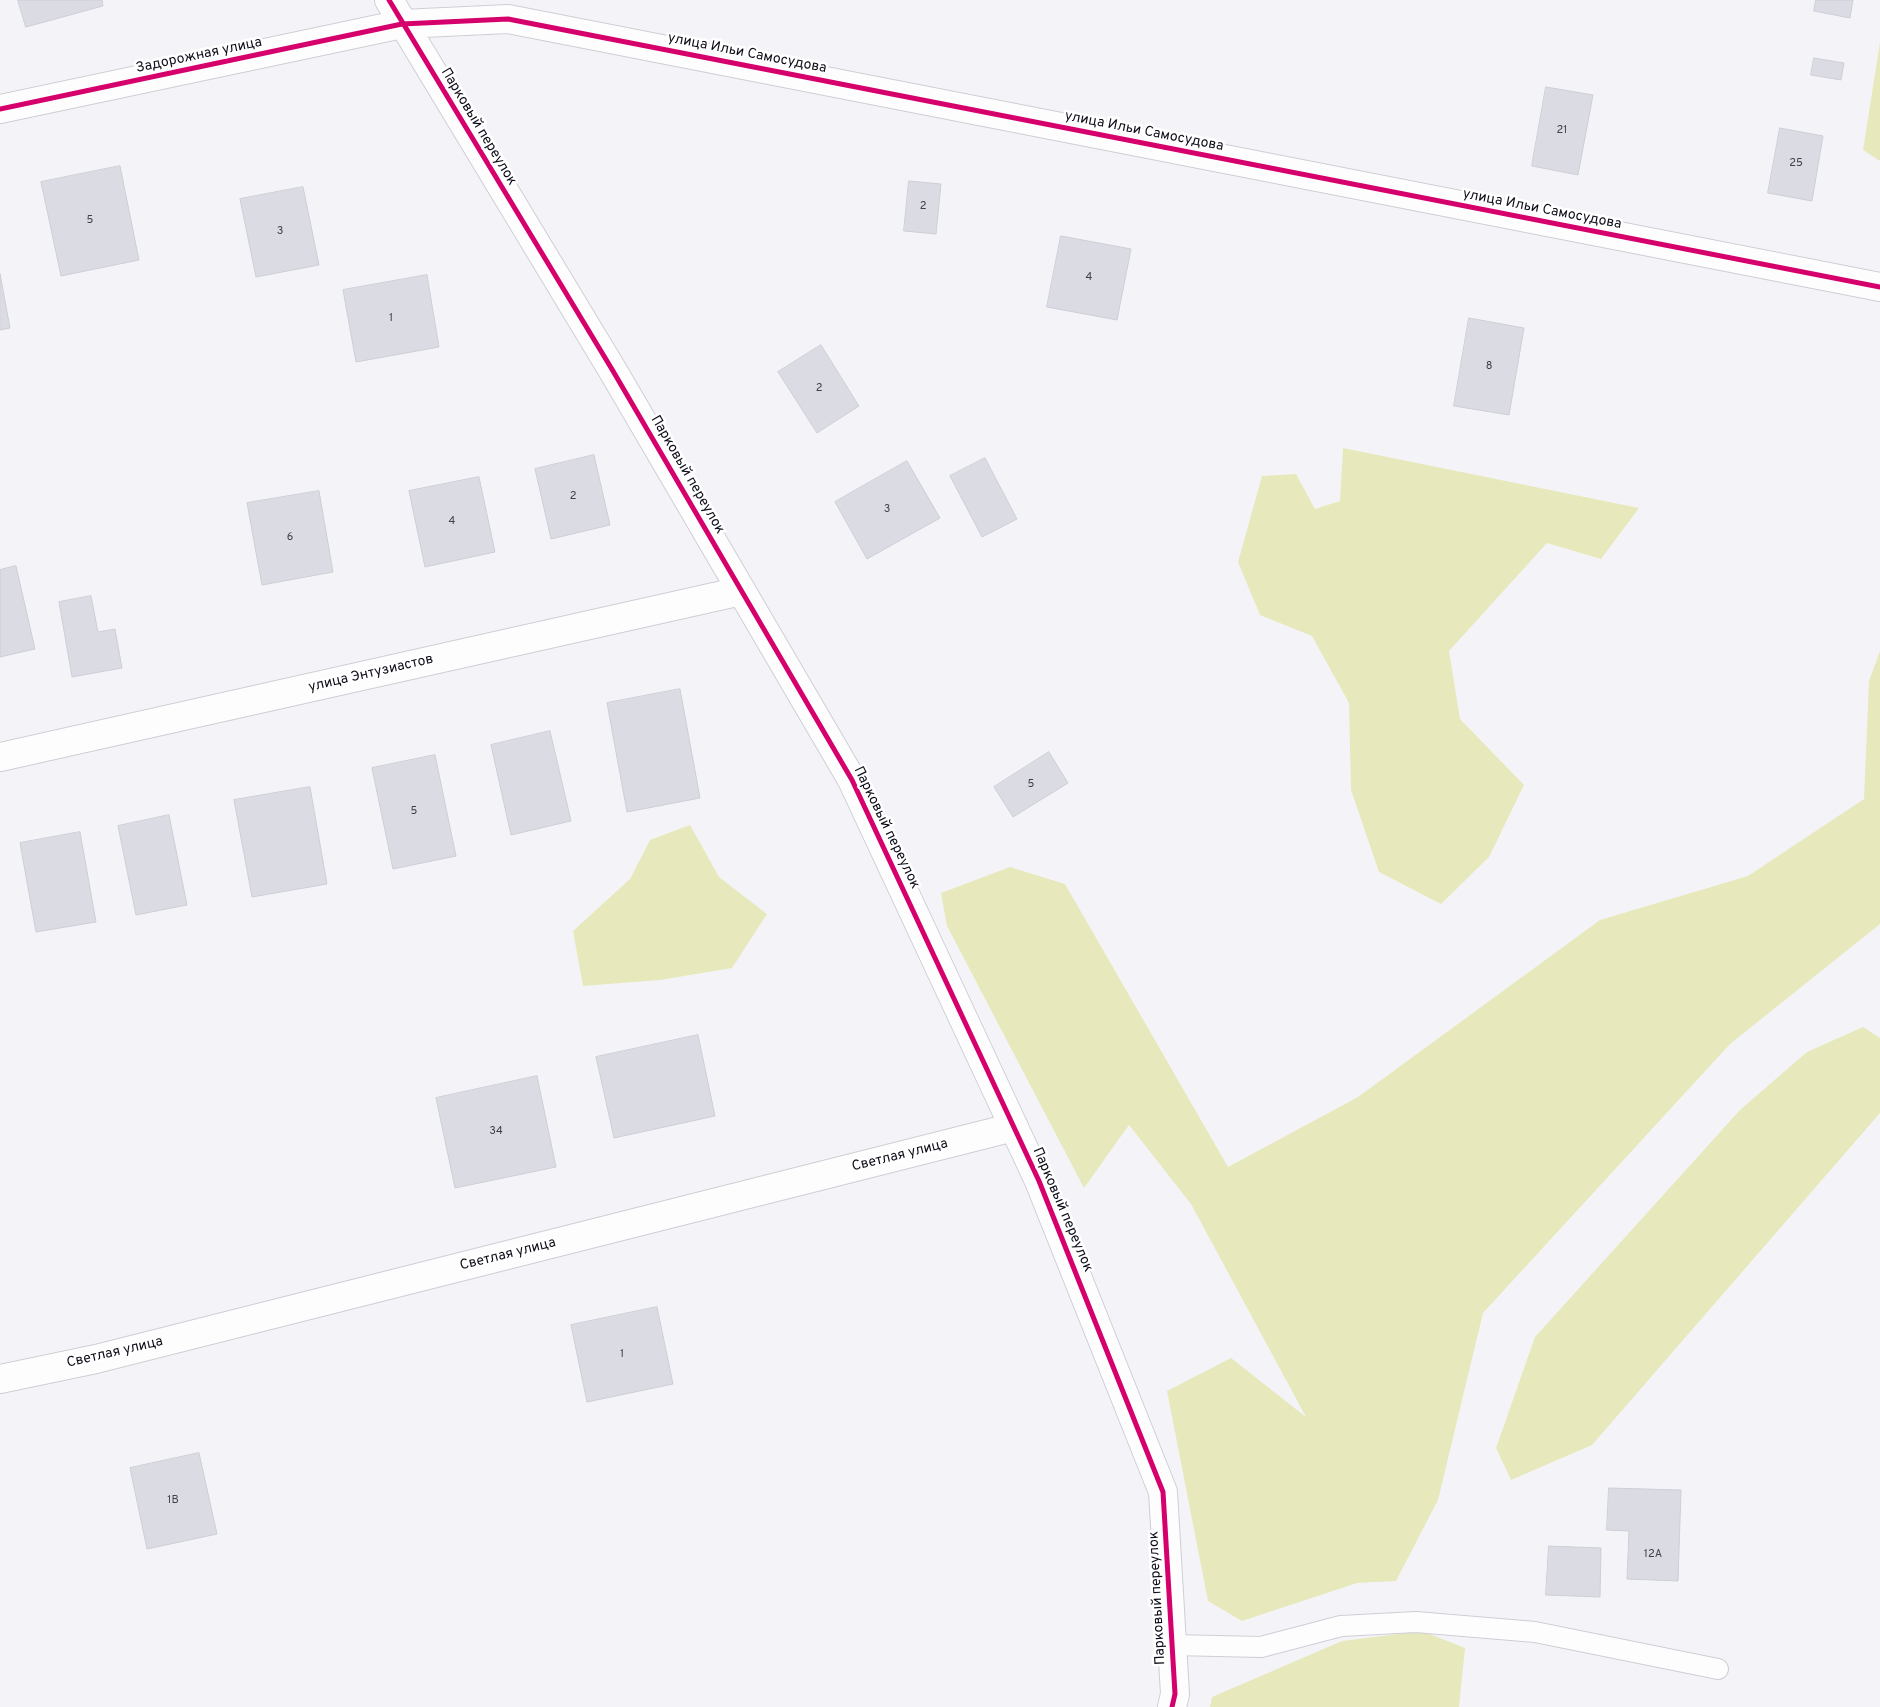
<!DOCTYPE html>
<meta charset="utf-8">
<style>
body{margin:0}
canvas{display:block;background:#f4f4f8}
</style>
<canvas width="1880" height="1707"></canvas>
<script>
const c = document.querySelector('canvas').getContext('2d');
c.lineJoin = 'round';
function paint(path, color) { c.fillStyle = color; c.fill(path, 'evenodd'); }
function stroke(path, color, width, dash) { c.strokeStyle = color; c.lineWidth = width; c.lineCap = dash ? 'butt' : 'round'; c.setLineDash(dash || []); c.stroke(path); }
function drawText(font, color, halo, rows, align = 'center') {
  c.font = font + ' Overpass,sans-serif'; c.lineWidth = 5; c.setLineDash([]); c.textBaseline = 'middle'; c.strokeStyle = halo; c.fillStyle = color; for (const [text, x, y, turn = 0] of rows) {
    c.save(); c.translate(x, y); c.rotate((+turn || 0) * Math.PI / 180); c.textAlign = isNaN(turn) ? turn : align; if (halo) c.strokeText(text, 0, 0); c.fillText(text, 0, 0); c.restore();
  }
}
paint(new Path2D(`
 M 1880,42 L 1880,161 L 1863,150 Z
 M 1343,448 L 1639,508 L 1601,559 L 1547,543 L 1449,651 L 1460,719 L 1524,785 L 1489,857 L 1441,904 L 1379,872 L 1351,790 L 1349,703 L 1312,636 L 1260,615 L 1238,562 L 1262,476 L 1296,474 L 1315,509 L 1340,501 Z
 M 1880,651 L 1880,924 L 1730,1044 L 1483,1313 L 1438,1500 L 1396,1581 L 1357,1583 L 1242,1621 L 1208,1601 L 1167,1391 L 1231,1358 L 1306,1417 L 1191,1204 L 1129,1125 L 1084,1188 L 947,926 L 941,893 L 1010,867 L 1065,884 L 1228,1167 L 1358,1097 L 1600,920 L 1748,876 L 1864,799 L 1869,681 Z
 M 690,825 L 719,877 L 767,914 L 732,968 L 660,980 L 583,986 L 573,931 L 630,879 L 650,840 Z
 M 1863,1027 L 1880,1038 L 1880,1113 L 1592,1445 L 1511,1480 L 1496,1448 L 1535,1337 L 1740,1110 L 1807,1052 Z
 M 1422,1631 L 1465,1648 L 1459,1707 L 1210,1707 L 1212,1697 L 1342,1641 Z`), '#e7e9bc');
const building = new Path2D(`
 M 18,0 L 102,0 L 103,6 L 26,27 Z
 M 1816,0 L 1853,0 L 1850,18 L 1814,11 Z
 M 1814,58 L 1844,63 L 1841,80 L 1811,75 Z
 M 1546,87 L 1593,95 L 1578,175 L 1532,166 Z
 M 1780,128 L 1823,136 L 1812,201 L 1768,193 Z
 M 120,166 L 139,260 L 61,276 L 41,182 Z
 M 909,181 L 941,184 L 936,234 L 904,231 Z
 M 303,187 L 319,265 L 256,277 L 240,199 Z
 M 1061,236 L 1131,249 L 1117,320 L 1047,307 Z
 M 0,274 L 10,328 L 0,330 Z
 M 427,275 L 439,347 L 356,362 L 343,290 Z
 M 1469,318 L 1524,328 L 1509,415 L 1454,406 Z
 M 821,345 L 859,406 L 817,433 L 778,372 Z
 M 594,455 L 610,525 L 551,539 L 535,469 Z
 M 985,458 L 1017,519 L 982,537 L 950,476 Z
 M 907,461 L 940,518 L 867,559 L 835,502 Z
 M 479,477 L 495,552 L 425,567 L 409,491 Z
 M 319,491 L 333,572 L 262,585 L 247,503 Z
 M 16,566 L 35,649 L 0,657 L 0,570 Z
 M 91,596 L 98,632 L 115,629 L 122,668 L 72,677 L 59,602 Z
 M 680,689 L 700,798 L 627,812 L 607,703 Z
 M 550,731 L 571,821 L 511,835 L 491,745 Z
 M 1049,752 L 1068,783 L 1013,817 L 994,787 Z
 M 435,755 L 456,856 L 393,869 L 372,768 Z
 M 310,787 L 327,884 L 252,897 L 234,800 Z
 M 169,815 L 187,905 L 136,915 L 118,826 Z
 M 80,832 L 96,922 L 36,932 L 20,843 Z
 M 698,1035 L 715,1116 L 614,1138 L 596,1057 Z
 M 537,1076 L 556,1167 L 455,1188 L 436,1098 Z
 M 657,1307 L 673,1384 L 587,1402 L 571,1325 Z
 M 199,1453 L 217,1534 L 147,1549 L 130,1468 Z
 M 1609,1488 L 1681,1490 L 1678,1581 L 1627,1579 L 1629,1531 L 1607,1530 Z
 M 1549,1546 L 1601,1548 L 1600,1597 L 1546,1595 Z`);
paint(building, '#dadbe3');
stroke(building, '#cdced6', 1);
const service = new Path2D(`
 M 1173,1645 L 1261,1647 L 1341,1626 L 1416,1622 L 1535,1632 L 1718,1669`);
const minor = new Path2D(`
 M 389,0 L 613,371 L 852,780 L 1039,1181 L 1163,1492 L 1175,1694 L 1172,1707
 M 0,109 L 402,24 L 508,19 L 1880,287
 M 0,757 L 741,591
 M 0,1379 L 96,1359 L 1014,1127`);
stroke(service, '#ceced6', 22);
stroke(minor, '#ceced6', 30);
stroke(service, '#fdfdfe', 20);
stroke(minor, '#fdfdfe', 28);
stroke(new Path2D(`
 M 389,0 L 613,371 L 852,780 L 1039,1181 L 1163,1492 L 1175,1694 L 1172,1707
 M 0,109 L 402,24 L 508,19 L 1880,287`), '#d6006c', 5);
drawText('11px', '#40404c', null, [
 ["21",1562,131],
 ["25",1796,164],
 ["2",923,207],
 ["5",90,221],
 ["3",280,232],
 ["4",1089,278],
 ["1",391,319],
 ["8",1489,367],
 ["2",819,389],
 ["2",573,497],
 ["3",887,510],
 ["4",452,522],
 ["6",290,538],
 ["5",1031,785],
 ["5",414,812],
 ["34",496,1132],
 ["1",622,1355],
 ["1В",173,1501],
 ["12А",1653,1555]
]);
drawText('14px', '#0d0d19', '#fff', [
 ["улица Ильи Самосудова",747,54,11],
 ["Задорожная улица",199,56,-12],
 ["Парковый переулок",478,127,59],
 ["улица Ильи Самосудова",1144,132,11],
 ["улица Ильи Самосудова",1542,210,11],
 ["Парковый переулок",687,475,60],
 ["улица Энтузиастов",371,674,-13],
 ["Парковый переулок",886,828,64],
 ["Светлая улица",900,1156,-14],
 ["Парковый переулок",1062,1210,67],
 ["Светлая улица",508,1255,-14],
 ["Светлая улица",115,1353,-13],
 ["Парковый переулок",1158,1598,-93]
]);
</script>
